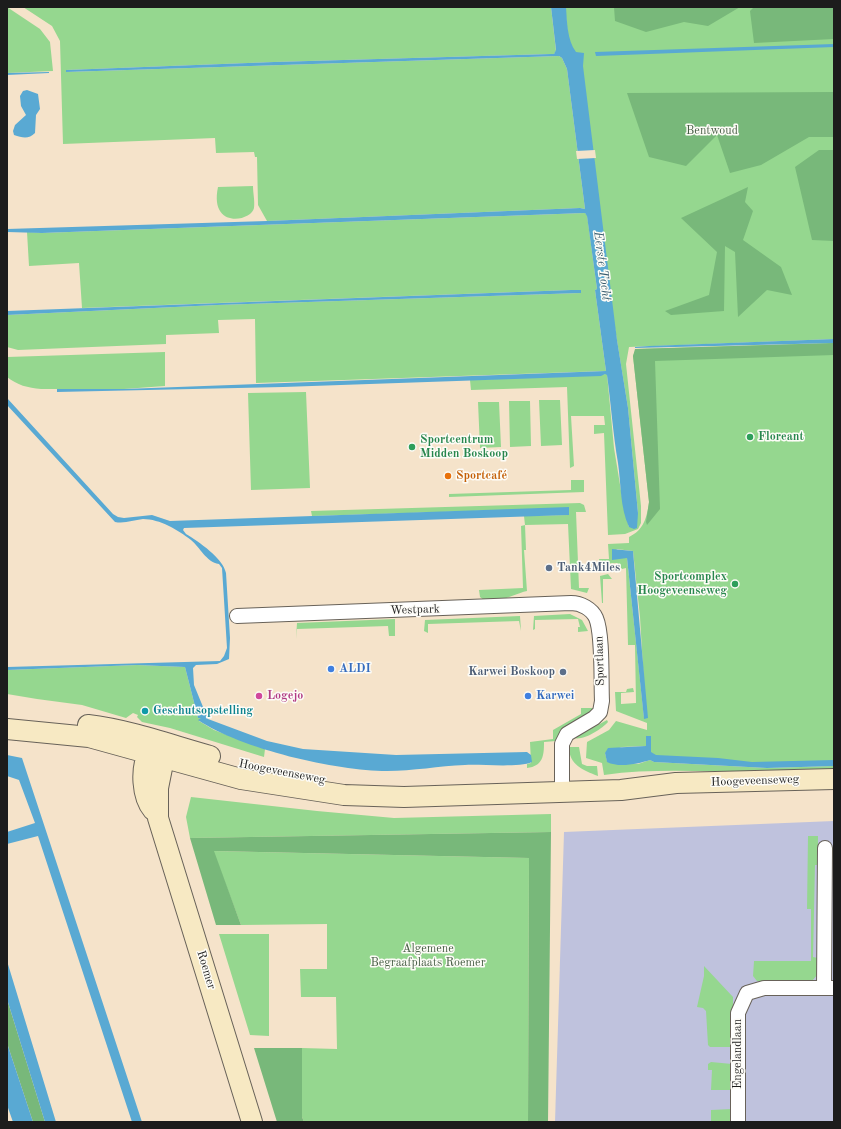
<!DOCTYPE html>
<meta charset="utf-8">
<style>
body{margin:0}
#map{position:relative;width:841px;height:1129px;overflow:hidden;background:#f5e3ca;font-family:"Old Standard TT",serif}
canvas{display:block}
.frame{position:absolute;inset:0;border:8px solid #1c1c1c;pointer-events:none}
</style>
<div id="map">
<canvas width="841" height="1129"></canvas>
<div class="frame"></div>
</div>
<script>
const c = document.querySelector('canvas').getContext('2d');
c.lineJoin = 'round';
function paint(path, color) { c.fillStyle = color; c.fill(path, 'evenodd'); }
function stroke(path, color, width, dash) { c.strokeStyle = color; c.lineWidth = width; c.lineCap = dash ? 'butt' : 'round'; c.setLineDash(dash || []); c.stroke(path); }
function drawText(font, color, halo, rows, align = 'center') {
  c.font = font + ' "Old Standard TT",serif'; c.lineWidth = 3; c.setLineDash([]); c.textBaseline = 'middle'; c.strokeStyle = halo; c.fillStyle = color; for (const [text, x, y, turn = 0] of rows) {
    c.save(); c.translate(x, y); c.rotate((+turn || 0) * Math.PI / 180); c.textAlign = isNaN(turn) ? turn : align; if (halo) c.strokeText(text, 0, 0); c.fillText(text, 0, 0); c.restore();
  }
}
paint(new Path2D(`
 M 834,821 L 834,1122 L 555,1122 L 564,832 Z`), '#bfc2dd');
paint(new Path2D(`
 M 7,7 L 40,29 L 50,42 L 53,71 L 7,73 Z
 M 23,7 L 551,7 L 556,51 L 554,54 L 551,54 L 274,62 L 66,70 L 66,72 L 559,56 L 562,58 L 567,69 L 585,209 L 580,208 L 267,221 L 258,205 L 257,157 L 255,157 L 254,152 L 216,153 L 215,138 L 63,144 L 60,41 L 52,26 Z
 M 565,7 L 834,7 L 834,339 L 629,347 L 626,364 L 641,506 L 641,523 L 638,529 L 625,534 L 608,535 L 604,433 L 594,434 L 594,425 L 605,425 L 604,416 L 571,416 L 574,466 L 570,468 L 567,387 L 471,390 L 470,380 L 607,374 L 614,448 L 624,509 L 629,527 L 638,513 L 628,408 L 569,46 Z
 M 253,186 C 253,193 255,201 254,208 C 252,221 209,230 218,187 Z
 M 585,213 L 587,215 L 597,289 L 595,290 L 606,371 L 256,383 L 255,319 L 218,320 L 219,333 L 166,335 L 166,344 L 18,350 L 7,347 L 7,315 L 217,305 L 581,293 L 571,290 L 82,308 L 79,263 L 29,266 L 27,232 L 42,233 Z
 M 834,343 L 834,761 L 759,764 L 649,756 L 646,736 L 646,746 L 622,747 L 605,753 L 607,761 L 638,764 L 650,760 L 654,762 L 767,768 L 834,766 L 834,770 C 807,770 781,772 754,772 C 704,772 654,768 604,775 L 602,763 L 586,758 L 587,742 L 609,730 L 616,721 L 647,730 L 647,723 L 616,711 L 615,692 L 626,692 L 627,689 L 633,688 L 634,692 L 621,693 L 621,704 L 636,703 L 635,645 L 628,645 L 626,568 L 622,569 L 617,563 L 600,564 L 599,559 L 609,559 L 608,544 L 629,543 L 629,537 C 644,530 647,517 649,502 L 633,356 L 636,349 ZM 616,549 L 633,551 L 640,617 L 646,718 L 644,718 L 627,558 Z
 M 165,352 L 165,386 L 124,389 L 41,389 C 28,388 17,385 7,377 L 7,357 Z
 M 306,392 L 310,488 L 251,490 L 248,393 Z
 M 539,400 L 560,400 L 562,445 L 541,446 Z
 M 509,401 L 530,401 L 531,446 L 510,447 Z
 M 478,402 L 499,402 L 501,447 L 480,448 Z
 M 571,480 L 584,480 L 584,492 L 449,497 L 449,494 L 571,490 Z
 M 580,503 L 584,505 L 586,512 L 576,512 L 579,588 L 589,588 L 587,593 L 571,589 L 568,524 L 525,525 L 526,550 L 524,550 L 527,591 C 516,593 491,608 480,597 L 479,590 L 523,588 L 521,526 L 525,525 L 524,516 L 569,515 L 569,508 L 312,516 L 311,511 Z
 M 608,574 L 612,579 L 603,579 L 603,603 L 602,603 L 600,576 Z
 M 570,614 L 582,620 L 588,631 L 578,632 L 578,627 L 580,627 L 578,619 L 535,620 L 535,629 L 533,630 L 534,616 Z
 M 520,616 L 521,631 L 519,621 L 428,624 L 428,633 L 424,631 L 425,620 Z
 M 395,619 L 395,636 L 389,636 L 388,626 L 297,629 L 296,639 L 297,623 Z
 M 137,665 L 185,667 L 198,718 L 202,718 L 199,721 L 214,730 L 265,749 L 264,757 L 170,728 L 142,722 L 137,717 L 138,715 L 133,713 L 126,718 L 82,705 L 37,699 L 7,694 L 7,670 Z
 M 581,708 L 593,708 C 584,724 561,721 556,741 L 544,742 C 544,756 543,766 527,768 L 527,764 L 531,763 L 530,742 L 553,739 L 553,730 L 581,714 Z
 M 607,720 L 608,722 C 602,729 583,741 574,738 Z
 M 569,747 L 579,747 L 582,764 L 587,766 L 597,766 L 598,776 C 583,770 569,765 569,747 Z
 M 191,797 L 317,811 L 394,818 L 551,814 L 551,832 L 190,838 L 186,817 Z
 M 808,836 L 818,836 L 818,865 L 815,865 L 813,957 L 818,958 L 817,975 L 812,981 L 757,981 L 753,976 L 754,961 L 811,961 L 811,909 L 807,909 Z
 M 213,851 L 529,858 L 528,1122 L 304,1122 L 302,1117 L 302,1048 L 337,1049 L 336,997 L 301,997 L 300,969 L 327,969 L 327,924 L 241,925 Z
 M 219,934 L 269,934 L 269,1036 L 250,1035 Z
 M 704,966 L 733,997 L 733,1044 L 730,1047 L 710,1047 L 708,1045 L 706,1011 L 703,1008 L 697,1007 L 704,976 Z
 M 711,1062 L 732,1064 L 732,1090 L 711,1090 L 712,1070 L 708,1070 L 708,1064 Z
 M 732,1109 L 732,1122 L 711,1122 L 711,1110 Z`), '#95d78f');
paint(new Path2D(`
 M 614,7 L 740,7 L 708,26 L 684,22 L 646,32 L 615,21 Z
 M 754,7 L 834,7 L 834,39 L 754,43 L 750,11 Z
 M 834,92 L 834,137 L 809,137 L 761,165 L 730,173 L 717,135 L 686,166 L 649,157 L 627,93 Z
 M 819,150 L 834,150 L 834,241 L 812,240 L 795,167 Z
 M 748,187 L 745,202 L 753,211 L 743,240 L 781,267 L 792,295 L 767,290 L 738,317 L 735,252 L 725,246 L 724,311 L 671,315 L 665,311 L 709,295 L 717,252 L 681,218 Z
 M 834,343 L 834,355 L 655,361 L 660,509 L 647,525 L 646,522 L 649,502 L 633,356 L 635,349 Z
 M 551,832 L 548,1122 L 528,1122 L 529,858 L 214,851 L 241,925 L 216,925 L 190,838 Z
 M 7,999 L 45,1122 L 33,1122 L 7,1043 Z
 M 254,1048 L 302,1048 L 302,1117 L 304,1122 L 277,1122 Z`), '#78b87a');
paint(new Path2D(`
 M 551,7 L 566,7 C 567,21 567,40 576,52 L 584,53 L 583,66 L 617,340 L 628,408 L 638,513 L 637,528 L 634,529 L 629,527 C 620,508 621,483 618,463 C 613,434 611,404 607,375 L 605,374 L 601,376 L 283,387 L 57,392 L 57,389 L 124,389 L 606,371 L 595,290 L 597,289 L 587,216 L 585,213 L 42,233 L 7,232 L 7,229 L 267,221 L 580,208 L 585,209 L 567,69 L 562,58 L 559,56 L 66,72 L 66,70 L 274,62 L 551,54 L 554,54 L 556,50 Z
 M 834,44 L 834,47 L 596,56 L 595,52 Z
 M 49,72 L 49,73 L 7,75 L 7,73 Z
 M 27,90 L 38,94 L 40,109 L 36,115 L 35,133 C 29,139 23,138 14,135 L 13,131 L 15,125 L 26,115 L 21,106 L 20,96 L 23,91 Z
 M 571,290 L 581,290 L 581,293 L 217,305 L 7,315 L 7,311 Z
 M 834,339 L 834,343 L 635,348 L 635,347 L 649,346 Z
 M 7,398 L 113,514 L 118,517 L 124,518 L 152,515 L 170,521 L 569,507 L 569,515 L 184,528 L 183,530 L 186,534 C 199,542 223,558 226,573 L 230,638 L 229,659 L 217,664 L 196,665 L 193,668 L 194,685 L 208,719 L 267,741 L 303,749 L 396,755 L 527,752 L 531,755 L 532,762 C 519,768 481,764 465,765 C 439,766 413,771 387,771 C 336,771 241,749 198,720 L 201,718 L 198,718 L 185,667 L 137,665 L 7,670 L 7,667 L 220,661 L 224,656 L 227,648 L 222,568 L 219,564 C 206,562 200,547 191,540 C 178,530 160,519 143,519 C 133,520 125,524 115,522 L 7,405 Z
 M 612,549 L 633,551 L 648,718 L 644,719 L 627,558 L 612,560 Z
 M 646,736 L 651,736 L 651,752 L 656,755 L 718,758 L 752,762 L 834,760 L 834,766 L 767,768 L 654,762 L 650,760 C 638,764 619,768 607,762 L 605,753 L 608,748 L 646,746 Z
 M 7,755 L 22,758 L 142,1122 L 132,1122 L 38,836 L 7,844 L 7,832 L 35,823 L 19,780 L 7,776 Z
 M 7,961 L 56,1122 L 45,1122 L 7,999 Z
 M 7,1043 L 33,1122 L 13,1122 L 7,1105 Z`), '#59a9d3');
paint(new Path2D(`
 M 595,150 L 596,158 L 577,159 L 576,151 Z`), '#f5e3ca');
const street = new Path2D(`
 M 237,616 L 571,603 C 581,603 592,609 596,618 C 603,634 601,682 602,701 L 600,712 L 594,718 L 567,734 L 562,744 L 562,792
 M 824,988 L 825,848
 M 738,1122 L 738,1013 L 747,993 L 764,988 L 834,988`);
const secondary = new Path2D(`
 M 88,725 C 130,730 170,745 210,756
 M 7,729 L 89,737 L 241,779 L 344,795 L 404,797 L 621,790 L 676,783 L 834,779
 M 161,745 L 164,758 L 158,788 L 158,818 L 252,1122
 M 153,810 C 142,797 140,768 149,753 C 151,750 154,747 157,744`);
stroke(street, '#686259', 16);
stroke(secondary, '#686259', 22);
stroke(street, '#fff', 14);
stroke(secondary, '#f7e9c3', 20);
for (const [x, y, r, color] of [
 [750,437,4,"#2e9e5b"],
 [412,447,4,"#2e9e5b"],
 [448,476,4,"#e8710a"],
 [549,568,4,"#5c6f8a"],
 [735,584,4,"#2e9e5b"],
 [331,669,4,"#3f7fe0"],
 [563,672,4,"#5c6f8a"],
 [259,696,4,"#d1479c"],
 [528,696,4,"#3f7fe0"],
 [145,711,4,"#0f9aa8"]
]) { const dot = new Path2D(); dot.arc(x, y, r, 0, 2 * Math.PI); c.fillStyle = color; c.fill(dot); stroke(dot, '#fdfcf7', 1.5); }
drawText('12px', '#465d44', '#fdfcf7', [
 ["Bentwoud",712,131],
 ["Algemene",428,949],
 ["Begraafplaats Roemer",428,963]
]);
drawText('bold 12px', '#27864d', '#fdfcf7', [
 ["Floreant",758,437],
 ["Sportcentrum",420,440],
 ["Midden Boskoop",420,454],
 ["Sportcomplex",727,577,"right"],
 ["Hoogeveenseweg",727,591,"right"]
], 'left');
drawText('bold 12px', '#c56008', '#fdfcf7', [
 ["Sportcafé",456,476]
], 'left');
drawText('bold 12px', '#4e5e75', '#fdfcf7', [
 ["Tank4Miles",557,568],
 ["Karwei Boskoop",555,672,"right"]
], 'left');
drawText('12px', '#1c1c1c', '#fdfcf7', [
 ["Westpark",415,610,-2],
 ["Sportlaan",600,661,-92],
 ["Hoogeveenseweg",282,772,11],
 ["Hoogeveenseweg",755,781,-2],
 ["Roemer",206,970,73],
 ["Engelandlaan",738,1054,-90]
]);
drawText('bold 12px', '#366cbe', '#fdfcf7', [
 ["ALDI",339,669],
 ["Karwei",536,696]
], 'left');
drawText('bold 12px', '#b23c85', '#fdfcf7', [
 ["Logejo",267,696]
], 'left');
drawText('bold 12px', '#0d838f', '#fdfcf7', [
 ["Geschutsopstelling",153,711]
], 'left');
drawText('italic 13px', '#375b6e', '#fdfcf7', [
 ["Eerste Tocht",602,266,83]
]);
</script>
